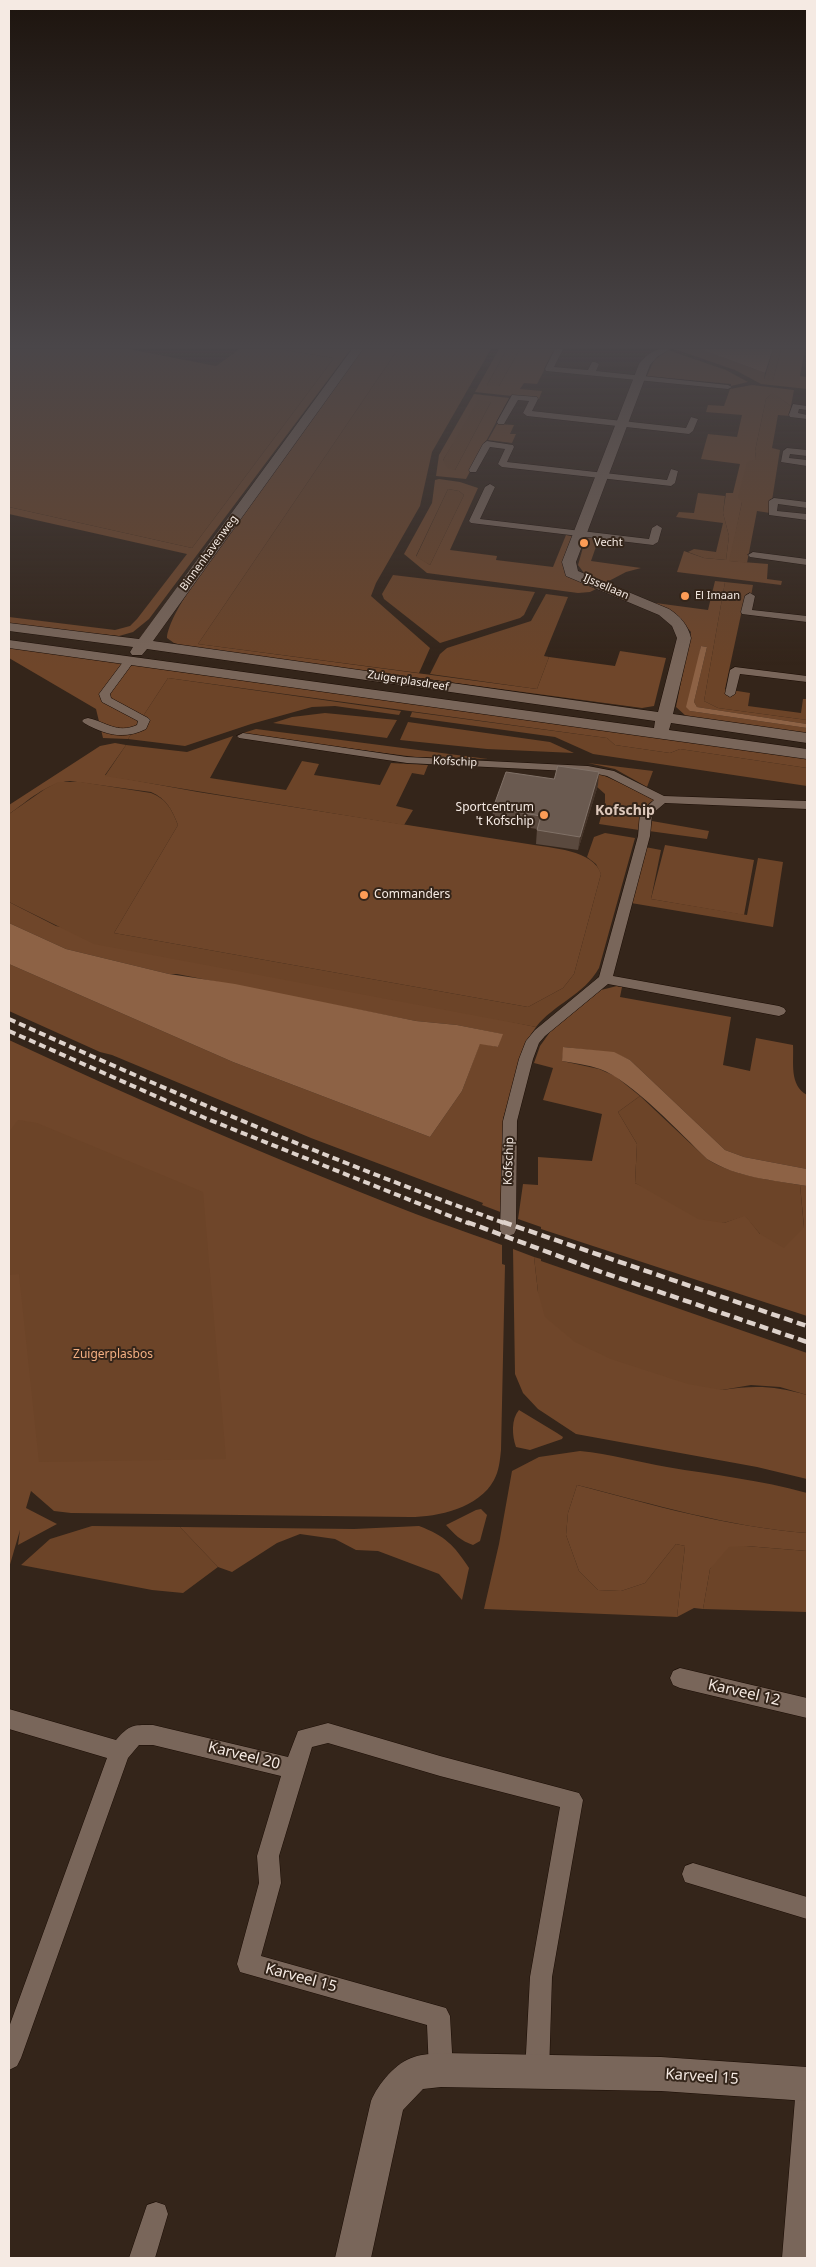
<!DOCTYPE html>
<style>
body{margin:0}
#map{position:relative;width:816px;height:2267px;overflow:hidden;background:#34251a;font-family:"Noto Sans",sans-serif}
canvas{display:block}
.frame{position:absolute;inset:0;border:10px solid #f5eae3;pointer-events:none}
</style>
<div id="map">
<canvas width="816" height="2267"></canvas>
<div class="frame"></div>
</div>
<script>
const c = document.querySelector('canvas').getContext('2d');
c.lineJoin = 'round';
function paint(path, color) { c.fillStyle = color; c.fill(path, 'evenodd'); }
function stroke(path, color, width, dash) { c.strokeStyle = color; c.lineWidth = width; c.lineCap = dash ? 'butt' : 'round'; c.setLineDash(dash || []); c.stroke(path); }
function drawText(font, color, halo, rows, align = 'center') {
  c.font = font + ' "Noto Sans",sans-serif'; c.lineWidth = 4; c.setLineDash([]); c.textBaseline = 'middle'; c.strokeStyle = halo; c.fillStyle = color; for (const [text, x, y, turn = 0] of rows) {
    c.save(); c.translate(x, y); c.rotate((+turn || 0) * Math.PI / 180); c.textAlign = isNaN(turn) ? turn : align; if (halo) c.strokeText(text, 0, 0); c.fillText(text, 0, 0); c.restore();
  }
}
paint(new Path2D(`
 M 279,349 L 351,349 L 149,619 L 133,632 L 119,636 L 9,625 L 9,617 L 115,630 L 130,626 L 137,619 L 187,554 L 9,514 L 9,507 L 192,548 L 334,358 Z
 M 363,349 L 398,349 L 198,644 L 537,689 L 549,657 L 615,666 L 620,651 L 666,658 L 654,706 L 642,708 L 188,647 L 174,643 L 167,638 C 169,612 215,554 232,531 C 276,471 319,410 363,349 Z
 M 499,349 L 507,349 L 487,385 L 489,386 L 499,386 L 520,349 L 555,349 L 537,384 L 524,383 L 520,389 L 542,391 L 539,399 L 475,392 Z
 M 674,349 L 701,349 L 765,373 L 764,379 L 773,380 L 781,349 L 805,349 L 800,376 L 807,377 L 807,389 L 761,384 L 735,370 Z
 M 668,350 L 726,370 L 748,382 L 731,386 L 731,384 L 647,376 L 654,360 Z
 M 752,385 L 794,390 L 791,406 L 772,393 L 766,399 L 755,451 L 756,459 L 742,502 L 730,561 L 768,564 L 767,579 L 782,581 L 781,585 L 677,572 L 684,551 L 704,558 L 726,560 L 729,536 L 723,513 L 726,493 L 733,493 L 740,464 L 701,459 L 708,434 L 737,437 L 742,415 L 706,412 L 708,405 L 724,406 L 730,389 Z
 M 474,394 L 509,398 L 466,479 L 436,476 L 439,455 ZM 491,402 L 455,470 L 443,460 L 453,444 Z
 M 497,424 L 514,425 L 510,434 L 516,434 L 512,443 L 488,440 Z
 M 439,479 L 460,482 L 478,488 L 450,550 L 497,556 L 496,560 L 553,567 L 566,535 L 572,536 L 563,565 L 564,569 L 598,588 L 590,592 L 578,593 L 427,573 L 404,554 L 432,503 L 435,480 ZM 448,489 L 459,491 L 464,495 L 430,565 L 416,556 Z
 M 586,537 L 599,538 L 591,561 L 641,568 L 626,572 L 605,583 L 584,573 L 578,565 Z
 M 715,581 L 725,582 L 704,701 L 718,708 L 807,720 L 807,724 L 697,707 L 694,702 L 707,647 L 701,646 L 690,711 L 807,728 L 807,734 L 695,718 L 686,716 L 676,707 L 691,632 L 678,617 L 648,602 L 708,610 Z
 M 9,646 L 807,759 L 807,768 L 680,749 L 670,753 L 615,745 L 607,738 L 168,678 L 128,739 L 103,738 L 96,709 L 9,658 Z
 M 115,743 L 126,745 L 105,775 L 198,792 L 528,844 C 551,848 594,850 601,874 L 574,974 L 563,988 L 528,1007 L 114,933 L 178,825 C 172,810 167,799 151,792 L 70,781 C 46,783 28,801 9,814 L 9,805 L 100,746 Z
 M 665,845 L 754,860 L 744,915 L 651,899 Z
 M 9,902 L 56,926 L 536,1027 L 527,1040 L 503,1119 L 503,1213 L 482,1205 L 483,1203 L 311,1138 L 112,1055 L 100,1052 L 9,1011 L 9,964 L 233,1062 L 430,1137 L 462,1091 L 480,1043 L 498,1047 L 502,1034 L 457,1025 L 416,1021 L 177,974 L 169,974 L 66,949 L 9,923 Z
 M 617,986 L 622,987 L 620,997 L 731,1017 L 723,1065 L 750,1071 L 756,1038 L 793,1045 C 794,1063 789,1085 807,1095 L 807,1169 L 744,1157 L 725,1150 L 630,1060 L 614,1053 L 564,1047 L 562,1061 L 599,1069 L 615,1076 L 640,1096 L 618,1112 L 637,1144 L 635,1183 L 724,1223 L 745,1215 L 760,1234 L 804,1227 L 800,1185 L 807,1186 L 807,1316 L 541,1229 L 541,1227 L 518,1219 L 523,1184 L 538,1185 L 538,1157 L 592,1161 L 602,1114 L 543,1100 L 553,1068 L 534,1063 L 540,1046 L 550,1032 L 601,990 Z
 M 9,1040 C 133,1098 258,1152 385,1202 C 424,1218 464,1231 502,1245 L 502,1264 L 505,1265 L 501,1450 C 500,1460 499,1471 494,1480 C 479,1508 438,1517 410,1517 L 71,1513 L 54,1511 L 31,1491 L 26,1508 L 57,1524 L 18,1545 L 20,1530 L 9,1568 Z
 M 513,1249 L 534,1257 L 538,1292 L 722,1390 C 755,1385 775,1386 807,1395 L 807,1479 L 757,1467 L 576,1434 L 538,1409 L 523,1393 L 515,1374 Z
 M 519,1410 L 557,1433 L 563,1437 L 562,1439 L 530,1450 L 516,1447 C 512,1436 511,1419 519,1410 Z
 M 577,1485 C 652,1505 729,1527 807,1533 L 807,1551 L 746,1546 L 710,1569 L 703,1609 L 694,1608 L 677,1617 L 685,1546 L 676,1544 L 645,1583 L 621,1591 L 598,1590 L 579,1571 L 566,1535 L 568,1513 Z
 M 481,1509 L 487,1515 L 480,1541 L 473,1545 C 461,1541 454,1534 446,1525 L 476,1510 Z
 M 419,1526 C 445,1536 454,1545 469,1568 L 462,1600 L 439,1574 L 378,1551 L 356,1550 L 335,1539 L 300,1534 L 277,1543 L 232,1572 L 218,1567 L 180,1527 L 354,1529 Z`), '#6f462a');
paint(new Path2D(`
 M 9,349 L 129,349 L 216,366 L 240,349 L 278,349 L 334,358 L 192,548 L 9,507 Z
 M 398,349 L 491,349 L 432,452 L 420,506 L 376,583 L 371,596 L 430,648 L 419,673 L 198,644 Z
 M 507,349 L 520,349 L 499,386 L 488,386 L 487,385 Z
 M 773,349 L 781,349 L 773,381 L 764,380 Z
 M 772,392 L 791,406 L 790,416 L 778,415 L 772,448 L 780,450 L 770,513 L 757,511 L 747,563 L 729,561 L 742,502 L 738,497 L 747,462 L 756,459 L 755,451 L 766,399 Z
 M 478,400 L 491,402 L 455,470 L 448,469 L 443,460 Z
 M 448,489 L 459,491 L 464,495 L 430,565 L 416,557 Z
 M 698,493 L 725,496 L 723,513 L 729,536 L 726,560 L 704,558 L 688,552 L 694,549 L 716,552 L 723,523 L 676,517 L 679,512 L 694,513 Z
 M 393,575 L 535,592 L 524,615 L 520,618 L 440,643 L 384,599 L 382,594 Z
 M 725,582 L 753,585 L 751,596 L 745,596 L 725,689 L 750,693 L 748,706 L 801,713 L 803,699 L 807,699 L 807,720 L 718,708 L 704,701 Z
 M 546,594 L 568,597 L 544,656 L 549,657 L 537,689 L 430,674 L 440,654 L 447,648 L 531,621 Z
 M 168,678 L 401,711 L 399,715 L 335,706 L 312,707 L 251,724 L 185,746 L 128,739 Z
 M 412,712 L 607,738 L 615,745 L 670,753 L 680,749 L 807,768 L 807,786 L 593,754 L 555,737 L 410,717 Z
 M 325,713 L 397,720 L 387,738 L 273,723 L 292,717 Z
 M 408,722 L 550,742 L 574,753 L 487,749 L 400,740 Z
 M 256,729 L 488,759 L 415,757 L 240,734 Z
 M 233,736 L 210,778 L 286,790 L 302,761 L 319,764 L 314,775 L 380,785 L 391,763 L 428,765 L 424,775 L 412,773 L 396,806 L 413,810 L 404,825 L 105,776 L 126,745 L 187,752 Z
 M 588,763 L 653,771 L 647,787 L 615,769 Z
 M 598,773 L 657,799 C 643,803 642,818 639,830 L 599,824 L 605,802 L 605,794 L 596,786 Z
 M 58,782 L 81,782 L 151,793 C 167,799 172,810 178,825 L 114,933 L 528,1007 L 563,988 L 574,974 L 601,874 L 596,864 L 587,857 L 594,837 L 605,833 L 635,838 L 599,968 C 584,995 554,1004 536,1027 L 94,944 L 9,902 L 9,814 L 45,789 Z
 M 652,821 L 709,831 L 707,839 L 649,831 Z
 M 645,847 L 661,850 L 651,899 L 747,915 L 758,858 L 783,862 L 773,927 L 631,903 Z
 M 640,1096 L 707,1159 C 735,1177 768,1179 800,1185 L 804,1227 L 784,1248 L 760,1234 L 745,1216 L 724,1223 L 698,1219 L 635,1183 L 637,1144 L 618,1112 Z
 M 18,1120 L 37,1123 L 203,1192 L 226,1459 L 39,1462 L 19,1274 L 9,1275 L 9,1132 Z
 M 534,1257 L 541,1259 L 541,1261 L 807,1353 L 807,1395 L 780,1387 L 751,1385 L 722,1390 L 688,1384 L 611,1359 L 575,1342 L 545,1317 L 538,1292 Z
 M 580,1451 C 610,1454 638,1462 667,1467 C 714,1475 761,1480 807,1493 L 807,1533 C 729,1527 653,1504 577,1485 L 568,1513 L 566,1535 L 579,1571 L 598,1590 L 621,1591 L 645,1583 L 676,1544 L 685,1546 L 677,1617 L 484,1609 L 499,1544 L 512,1471 L 539,1457 Z
 M 92,1526 L 180,1527 L 218,1567 L 183,1593 L 152,1590 L 21,1565 L 50,1539 Z
 M 746,1546 L 807,1551 L 807,1612 L 703,1609 L 710,1569 L 729,1547 Z`), '#6c4428');
paint(new Path2D(`
 M 700,349 L 773,349 L 765,373 Z
 M 701,646 L 707,647 L 694,702 L 697,707 L 807,724 L 807,728 L 690,711 L 686,707 Z
 M 9,923 L 66,949 L 169,974 L 235,984 L 416,1021 L 457,1025 L 503,1034 L 498,1047 L 480,1044 L 462,1091 L 430,1137 L 233,1062 L 9,964 Z
 M 563,1047 L 614,1052 L 630,1060 L 725,1150 L 744,1157 L 807,1169 L 807,1186 C 773,1180 737,1178 707,1159 C 681,1134 631,1080 600,1069 C 588,1065 574,1063 562,1061 Z`), '#8d6245');
const street = new Path2D(`
 M 555,349 L 563,349 L 554,367 L 588,370 L 592,362 L 595,362 L 599,364 L 596,371 L 728,385 L 732,387 L 728,389 L 546,371 L 545,369 Z
 M 512,395 L 537,397 L 538,399 L 532,411 L 686,428 L 691,417 L 698,419 L 693,431 L 689,434 L 527,416 L 523,413 L 529,401 L 518,400 L 504,424 L 498,424 L 497,422 Z
 M 793,404 L 807,406 L 807,410 L 799,409 L 798,413 L 807,415 L 807,419 L 790,417 L 789,415 Z
 M 487,441 L 513,445 L 514,447 L 507,462 L 667,480 L 671,469 L 678,471 L 675,483 L 671,486 L 502,467 L 498,464 L 505,449 L 490,447 L 476,472 L 470,472 L 469,470 L 483,444 Z
 M 787,448 L 807,450 L 807,456 L 790,454 L 789,458 L 807,460 L 807,466 L 781,462 L 783,451 Z
 M 490,484 L 495,487 L 480,519 L 649,539 L 652,528 L 657,525 L 662,528 L 658,542 L 653,545 L 471,523 L 469,521 L 485,487 Z
 M 774,498 L 807,502 L 807,508 L 778,504 L 777,511 L 807,514 L 807,520 L 769,515 L 769,501 Z
 M 753,552 L 807,559 L 807,565 L 750,557 L 748,555 Z
 M 750,593 L 755,596 L 752,610 L 807,616 L 807,622 L 742,614 L 741,612 L 745,596 Z
 M 130,657 L 135,660 L 110,694 L 111,698 L 148,718 L 150,720 L 146,729 C 124,740 105,735 84,723 L 82,721 L 84,719 L 88,718 C 106,722 117,734 137,725 L 138,721 L 102,702 L 99,694 L 126,658 Z
 M 735,667 L 807,676 L 807,682 L 740,674 L 735,694 L 730,697 L 725,694 L 730,670 Z
 M 243,733 L 407,757 L 588,766 L 614,771 L 664,796 L 807,801 L 807,809 L 665,803 L 652,814 L 650,836 L 613,976 L 779,1006 L 784,1008 L 786,1011 L 784,1014 L 779,1016 L 608,984 L 545,1036 L 539,1043 L 533,1059 L 517,1121 L 516,1230 L 514,1234 L 508,1236 L 502,1234 L 500,1230 L 503,1121 L 519,1059 L 526,1041 L 535,1030 L 599,977 L 638,836 L 640,813 L 654,800 L 607,776 L 588,772 L 407,763 L 239,738 L 237,736 Z
 M 680,1668 L 807,1698 L 807,1718 L 680,1688 L 673,1685 L 670,1678 L 673,1671 Z
 M 9,1709 L 116,1740 C 130,1724 133,1725 153,1725 L 288,1757 L 298,1731 L 328,1723 L 440,1756 L 579,1793 L 583,1800 L 552,1977 L 549,2073 L 545,2081 L 537,2085 L 529,2081 L 525,2073 L 530,1977 L 560,1807 L 440,1776 L 328,1743 L 312,1747 L 279,1856 L 281,1883 L 261,1956 L 446,2008 L 450,2016 L 453,2070 L 449,2078 L 441,2082 L 433,2078 L 429,2070 L 427,2025 L 240,1972 L 237,1964 L 259,1883 L 257,1856 L 281,1776 L 153,1745 L 139,1745 L 128,1758 L 21,2058 L 17,2066 L 9,2070 L 9,2027 L 107,1758 L 9,1729 Z
 M 693,1863 L 807,1897 L 807,1919 L 685,1882 L 682,1874 L 685,1866 Z
 M 807,2087 L 807,2258 L 782,2258 L 795,2099 L 799,2091 Z
 M 156,2202 L 165,2205 L 168,2214 L 155,2258 L 129,2258 L 147,2205 Z`);
const secondary = new Path2D(`
 M 352,349 L 363,349 L 153,641 L 658,712 L 677,638 L 672,626 L 659,615 L 566,576 L 562,562 L 639,364 C 649,352 655,349 670,349 L 657,357 L 650,365 L 576,562 L 578,571 L 669,609 C 680,616 688,625 691,638 L 673,714 L 807,733 L 807,743 L 671,723 L 669,730 L 807,749 L 807,759 L 9,648 L 9,640 L 654,728 L 655,721 L 147,649 L 142,655 L 132,655 L 130,652 L 133,647 L 9,631 L 9,623 L 139,639 Z
 M 441,2053 L 661,2057 L 807,2067 L 807,2101 L 661,2091 L 441,2087 L 423,2089 L 403,2110 L 371,2258 L 335,2258 L 371,2101 C 378,2084 396,2062 414,2057 C 422,2054 432,2054 441,2053 Z`);
stroke(street, '#1b0d05', 1);
stroke(secondary, '#1b0d05', 1);
paint(street, '#79665a');
paint(secondary, '#79665a');
stroke(new Path2D(`
 M 9,1019 C 172,1093 338,1163 507,1224
 M 9,1031 L 205,1118 L 470,1224`), '#ded2cb', 4, [7, 4]);
stroke(new Path2D(`
 M 467,1222 L 604,1273 L 807,1342
 M 503,1222 L 807,1326`), '#ded2cb', 4.5, [9, 4.5]);
paint(new Path2D(`
 M 554,779 L 598,785 L 578,850 L 536,844 L 537,829 L 492,822 L 493,808 Z`), '#5a493e');
paint(new Path2D(`
 M 599,772 L 598,785 L 578,850 L 580,837 Z`), '#443328');
const building = new Path2D(`
 M 558,766 L 599,772 L 580,837 L 537,830 L 541,816 L 493,808 L 506,772 L 554,779 Z`);
paint(building, '#6a5a50');
stroke(building, '#807167', 1);
const sky = c.createLinearGradient(0, 0, 0, 666);
sky.addColorStop(0, '#1d140e');
sky.addColorStop(0.52, '#4a4649');
sky.addColorStop(1, '#4a464900');
c.fillStyle = sky;
c.fillRect(0, 0, 816, 666);
for (const [x, y, r, color] of [
 [584,543,5,"#fd9c56"],
 [685,596,5,"#fd9c56"],
 [544,815,5,"#fd9c56"],
 [364,895,5,"#fd9c56"]
]) { const dot = new Path2D(); dot.arc(x, y, r, 0, 2 * Math.PI); c.fillStyle = color; c.fill(dot); stroke(dot, '#34251a', 2); }
drawText('11px', '#f5eae3', '#34251a', [
 ["Vecht",594,543],
 ["El Imaan",695,596]
], 'left');
drawText('11px', '#f5eae3', '#34251a', [
 ["Binnenhavenweg",209,553,-54],
 ["IJssellaan",606,587,23],
 ["Zuigerplasdreef",408,681,9],
 ["Kofschip",455,762,2]
]);
drawText('12px', '#f5eae3', '#34251a', [
 ["Sportcentrum",534,808],
 ["'t Kofschip",534,822],
 ["Commanders",374,895,"left"]
], 'right');
drawText('12px', '#f5eae3', '#34251a', [
 ["Kofschip",509,1161,-88]
]);
drawText('12px', '#f3af82', '#34251a', [
 ["Zuigerplasbos",113,1355]
]);
drawText('bold 14px', '#dec9bc', '#34251a', [
 ["Kofschip",625,811]
]);
drawText('15px', '#f5eae3', '#34251a', [
 ["Karveel 12",744,1693,13],
 ["Karveel 20",244,1756,14],
 ["Karveel 15",301,1978,15],
 ["Karveel 15",702,2077,4]
]);
</script>
